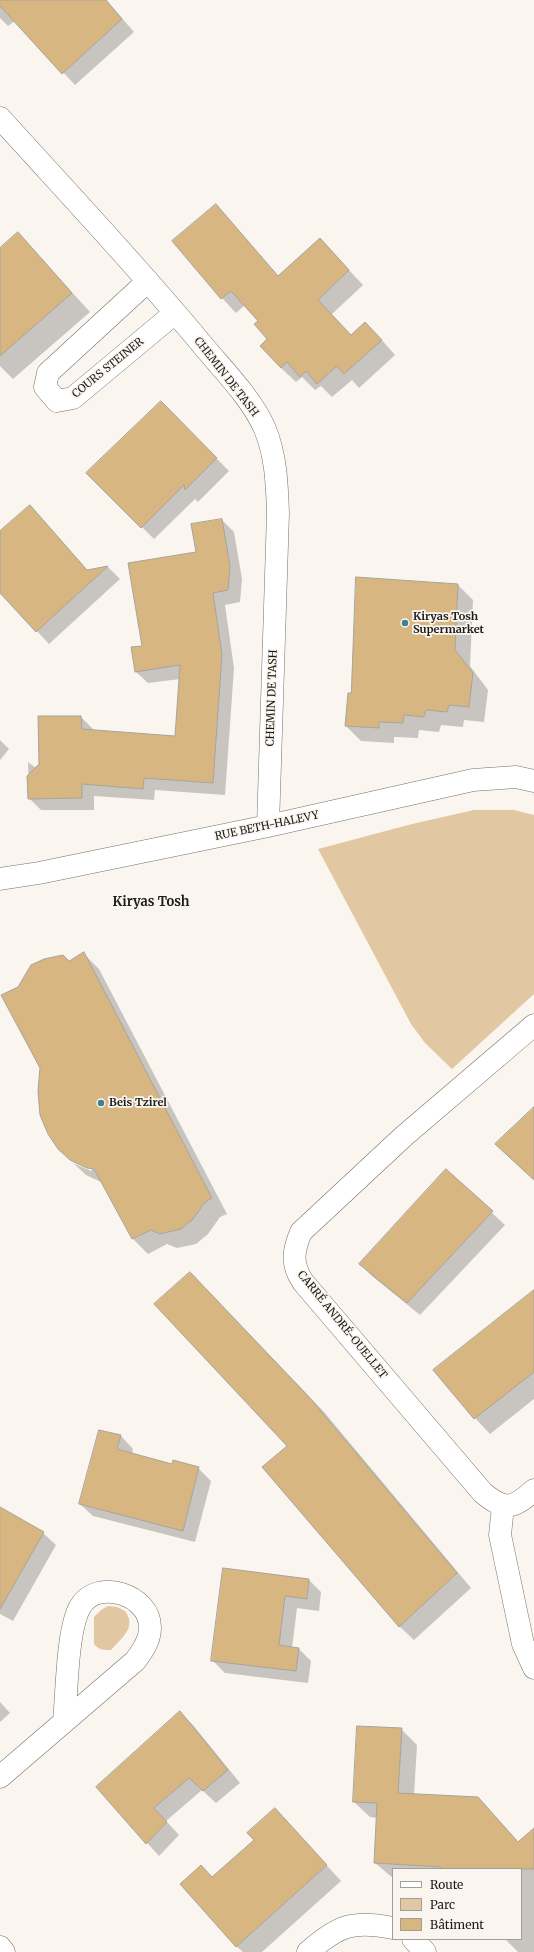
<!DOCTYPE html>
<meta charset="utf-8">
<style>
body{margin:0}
#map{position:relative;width:534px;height:1952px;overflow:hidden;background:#faf6ef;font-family:Merriweather,serif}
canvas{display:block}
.legend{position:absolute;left:392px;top:1868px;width:130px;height:72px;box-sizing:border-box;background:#faf6ef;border:1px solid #a29f9a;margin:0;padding:5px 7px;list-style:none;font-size:12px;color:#1d1c1a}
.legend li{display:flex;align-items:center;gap:8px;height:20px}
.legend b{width:20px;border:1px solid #a29f9a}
</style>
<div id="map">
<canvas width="534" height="1952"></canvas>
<ul class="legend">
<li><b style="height:5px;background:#fff"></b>Route</li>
<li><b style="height:11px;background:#e1c8a2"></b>Parc</li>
<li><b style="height:11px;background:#d8b681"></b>Bâtiment</li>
</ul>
</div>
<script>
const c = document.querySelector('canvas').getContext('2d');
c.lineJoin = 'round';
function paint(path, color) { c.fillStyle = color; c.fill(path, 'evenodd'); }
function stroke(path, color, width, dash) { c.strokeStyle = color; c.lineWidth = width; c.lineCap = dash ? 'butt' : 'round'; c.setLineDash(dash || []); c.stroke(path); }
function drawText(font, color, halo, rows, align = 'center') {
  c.font = font + ' Merriweather,serif'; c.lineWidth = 3.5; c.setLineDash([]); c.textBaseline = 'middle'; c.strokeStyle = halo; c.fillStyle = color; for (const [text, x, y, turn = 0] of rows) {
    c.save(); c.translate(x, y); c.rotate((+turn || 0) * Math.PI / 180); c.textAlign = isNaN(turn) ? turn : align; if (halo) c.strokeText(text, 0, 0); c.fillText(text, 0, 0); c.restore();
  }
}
paint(new Path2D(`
 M 474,810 L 514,810 L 534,815 L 534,994 L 452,1069 L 425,1043 L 411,1024 L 318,849 L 412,824 Z
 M 108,1606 L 117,1607 L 125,1611 C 137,1627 122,1638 111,1650 C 103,1650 99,1650 94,1644 L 94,1617 L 101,1610 Z`), '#e1c8a2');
paint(new Path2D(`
 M 0,0 L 106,0 L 134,32 L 75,85 L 15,21 L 8,26 L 0,18 Z
 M 216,206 L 279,277 L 334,254 L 363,285 L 331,315 L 351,336 L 380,338 L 395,355 L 359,388 L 352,380 L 332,397 L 321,386 L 315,390 L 302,377 L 296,382 L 281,368 L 260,321 L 245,305 L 236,313 L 222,298 Z
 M 18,233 L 90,312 L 13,379 L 0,366 L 0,249 Z
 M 161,403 L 229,471 L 198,502 L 195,499 L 154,539 L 88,473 Z
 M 30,506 L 88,571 L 108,567 L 120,579 L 49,644 L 9,601 L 0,582 L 0,532 Z
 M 222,520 L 234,532 L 242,579 L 240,602 L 225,605 L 234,668 L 225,795 L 155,790 L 154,800 L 94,796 L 94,810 L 41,810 L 29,798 L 28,762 L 40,771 L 81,717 L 93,729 L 93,731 L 176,737 L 180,679 L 148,683 L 135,671 L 143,646 L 197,553 Z
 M 458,585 L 473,600 L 470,666 L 488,690 L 484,722 L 464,720 L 463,727 L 441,725 L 439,732 L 419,730 L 418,738 L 394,737 L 394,743 L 361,741 L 346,726 L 352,694 Z
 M 0,740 L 9,749 L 0,760 Z
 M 84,954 L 99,969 L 227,1214 L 220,1217 L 208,1234 L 196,1244 L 177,1248 L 167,1244 L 148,1254 L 133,1239 L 103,1183 L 86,1175 L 73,1163 L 91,1171 L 92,1169 L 70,1159 L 69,963 Z
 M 446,1170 L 505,1225 L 420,1315 L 372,1276 L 360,1264 Z
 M 205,1288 L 324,1412 L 471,1588 L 414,1640 L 399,1626 L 288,1446 Z
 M 534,1291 L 534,1399 L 490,1434 L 475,1418 Z
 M 121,1436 L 133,1449 L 132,1454 L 173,1465 L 198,1468 L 211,1481 L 195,1542 L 93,1516 L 80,1504 Z
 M 0,1509 L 43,1533 L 56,1545 L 13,1621 L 0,1614 Z
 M 223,1569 L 309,1580 L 321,1592 L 319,1611 L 297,1608 L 292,1648 L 299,1649 L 311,1661 L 308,1683 L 225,1673 L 212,1660 Z
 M 0,1702 L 10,1713 L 0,1722 Z
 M 180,1712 L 193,1725 L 240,1783 L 216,1803 L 202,1790 L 166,1821 L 179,1835 L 159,1856 L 97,1787 Z
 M 401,1729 L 417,1745 L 414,1795 L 478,1798 L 519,1843 L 534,1829 L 534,1952 L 518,1952 L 505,1939 L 521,1939 L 521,1869 L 393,1869 L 393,1878 L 375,1863 L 378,1818 L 370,1817 L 354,1802 Z
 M 275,1809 L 341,1881 L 262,1952 L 243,1952 L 236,1946 L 213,1878 L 255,1840 Z`), '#0003');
const building = new Path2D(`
 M 0,0 L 106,0 L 122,19 L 62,74 L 0,6 Z
 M 216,204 L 278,276 L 320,238 L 349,270 L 318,300 L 351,335 L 365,322 L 382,340 L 344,374 L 337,366 L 317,384 L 306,371 L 300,377 L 287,362 L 281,368 L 260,346 L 267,339 L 254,324 L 258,321 L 231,291 L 221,299 L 172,241 Z
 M 18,232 L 72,293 L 0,356 L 0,248 Z
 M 161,401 L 217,458 L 185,490 L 184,485 L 141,528 L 86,473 Z
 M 30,505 L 87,570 L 108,566 L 36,632 L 0,593 L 0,531 Z
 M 222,519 L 230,566 L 228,590 L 213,593 L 222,655 L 213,783 L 144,778 L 143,789 L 82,784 L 82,798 L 28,799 L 27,776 L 39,764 L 38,716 L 81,716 L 82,729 L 175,736 L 180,665 L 135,672 L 131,647 L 142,646 L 128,563 L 196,552 L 191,524 Z
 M 356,577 L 458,584 L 455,650 L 473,673 L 469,707 L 449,705 L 447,712 L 426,710 L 424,717 L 404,715 L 403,723 L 379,722 L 379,728 L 345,726 L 348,693 L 351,693 Z
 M 84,952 L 212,1198 L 205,1202 L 193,1219 L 181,1229 L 160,1234 L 151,1230 L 132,1239 L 94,1169 L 87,1168 L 70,1160 L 58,1149 L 48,1134 L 40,1115 L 38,1091 L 40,1068 L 1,995 L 18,987 L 31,965 L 44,959 L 63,955 L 69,961 Z
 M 534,1107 L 534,1180 L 495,1144 Z
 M 446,1169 L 493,1211 L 407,1303 L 359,1264 Z
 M 190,1272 L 309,1397 L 457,1573 L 399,1627 L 262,1467 L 287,1446 L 154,1304 Z
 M 534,1290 L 534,1372 L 474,1419 L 433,1370 Z
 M 99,1430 L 121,1435 L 117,1449 L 172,1464 L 173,1460 L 199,1467 L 183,1531 L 79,1504 Z
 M 0,1507 L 44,1532 L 0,1609 Z
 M 223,1568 L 309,1579 L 307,1599 L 285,1596 L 279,1645 L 299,1648 L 296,1671 L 211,1661 Z
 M 180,1711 L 228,1770 L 203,1791 L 189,1778 L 154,1808 L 167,1822 L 146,1844 L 96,1787 Z
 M 357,1726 L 402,1728 L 398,1793 L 478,1797 L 518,1842 L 534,1828 L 534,1869 L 442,1869 L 440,1867 L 374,1863 L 377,1803 L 353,1802 Z
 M 275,1808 L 327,1865 L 236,1947 L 180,1884 L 201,1865 L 212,1877 L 254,1840 L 247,1833 Z`);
paint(building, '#d8b681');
stroke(building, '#a7a39d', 1);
const minor = new Path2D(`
 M 0,118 C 67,192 136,265 200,342 C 222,369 251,397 265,429 C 276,456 277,484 278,513 L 268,826
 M 148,281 L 48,373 L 45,387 L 57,401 L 73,398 L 175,313
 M 0,879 L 39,873 L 268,826 L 473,780 L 516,777 L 534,781
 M 534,1025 L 404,1136 L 301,1232 C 293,1251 291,1264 303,1282 L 483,1493 C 505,1511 513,1509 534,1490
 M 503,1506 L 500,1535 L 523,1644 L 534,1668
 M 0,1777 L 135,1661 C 142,1652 150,1641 150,1628 C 151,1595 97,1577 80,1607 C 67,1630 67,1692 64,1721
 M 413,1939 L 425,1952
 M 0,1947 L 4,1952
 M 308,1952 C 339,1925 353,1920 393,1928`);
stroke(minor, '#74716b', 23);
stroke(minor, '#fff', 22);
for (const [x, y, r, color] of [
 [405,623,4,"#3f8092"],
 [101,1103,4,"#3f8092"]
]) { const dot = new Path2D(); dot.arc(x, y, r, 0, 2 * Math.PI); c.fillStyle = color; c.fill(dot); stroke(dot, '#faf6ef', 1.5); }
drawText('11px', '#1d1c1a', '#faf6ef', [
 ["COURS STEINER",108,368,-39],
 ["CHEMIN DE TASH",226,377,52],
 ["CHEMIN DE TASH",272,698,-88],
 ["RUE BETH-HALEVY",267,826,-12],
 ["CARRÉ ANDRÉ-OUELLET",342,1325,51]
]);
drawText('bold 11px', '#1d1c1a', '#faf6ef', [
 ["Kiryas Tosh",413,617],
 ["Supermarket",413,630],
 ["Beis Tzirel",109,1103]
], 'left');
drawText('bold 13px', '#1d1c1a', '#faf6ef', [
 ["Kiryas Tosh",151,902]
]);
</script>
